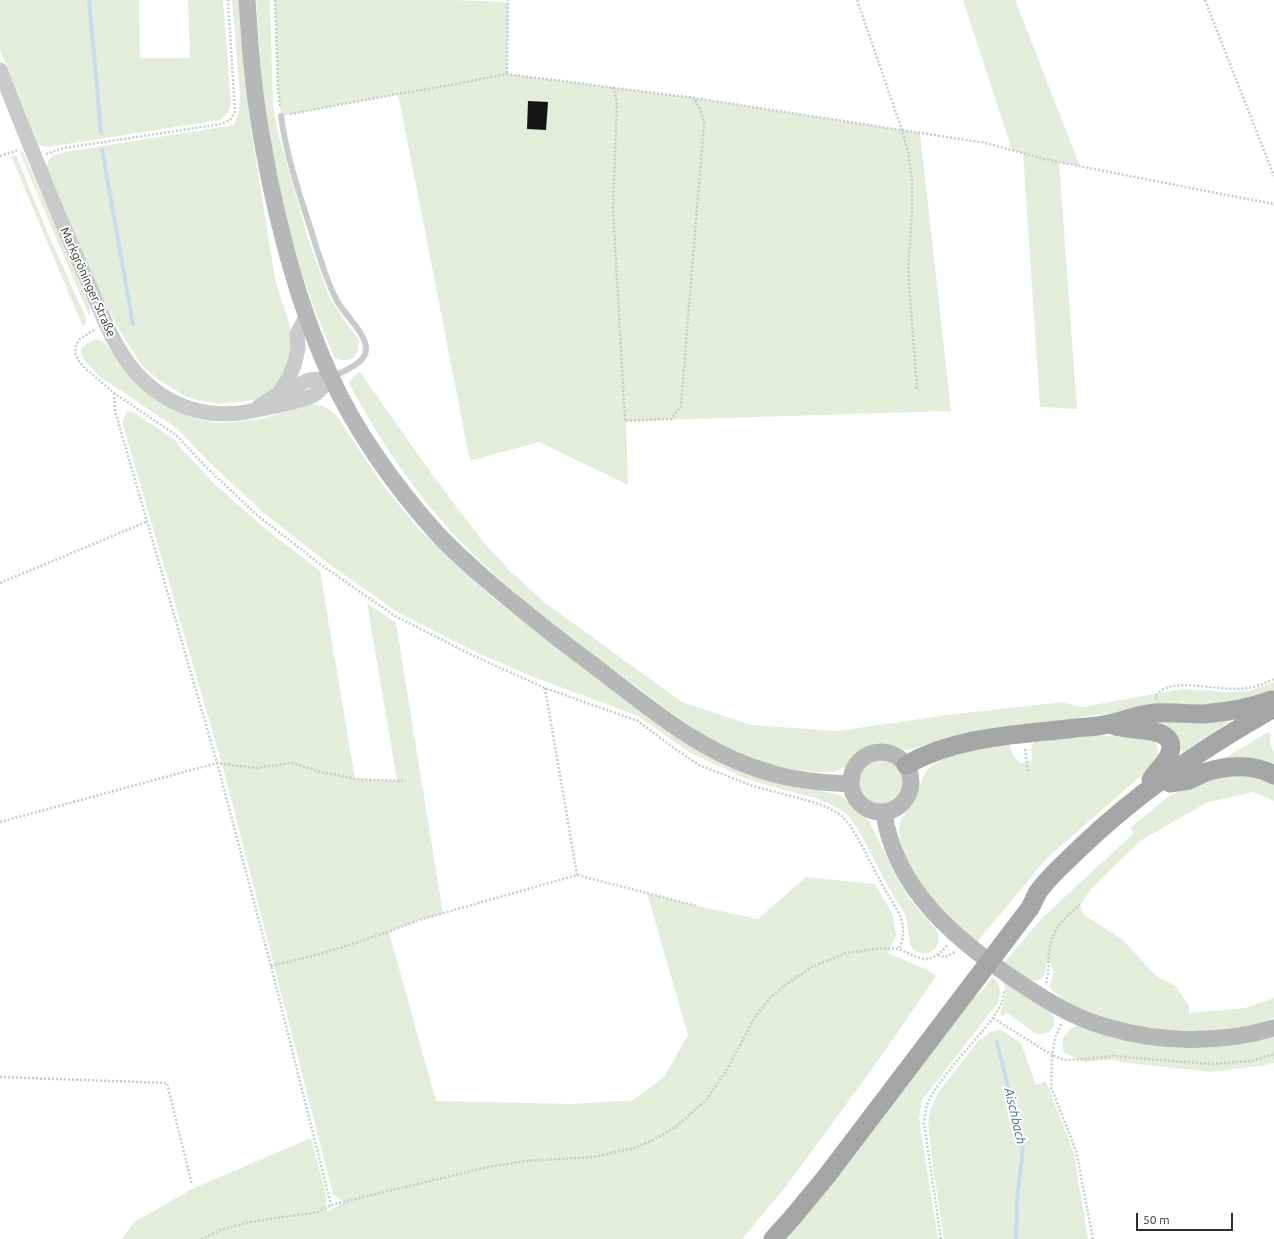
<!DOCTYPE html>
<meta charset="utf-8">
<style>
body{margin:0}
#map{position:relative;width:1274px;height:1239px;overflow:hidden;background:#fff;font-family:Ubuntu,sans-serif}
canvas{display:block}
.scale{position:absolute;left:1136px;top:1213px;width:97px;height:18px;box-sizing:border-box;border:2px solid #2d2d2d;border-top:0;padding-left:5px;font-size:12px;line-height:14px;white-space:nowrap;color:#2d2d2d;-webkit-text-stroke:3px #fff;paint-order:stroke}
</style>
<div id="map">
<canvas width="1274" height="1239"></canvas>
<div class="scale">50 m</div>
</div>
<script>
const c = document.querySelector('canvas').getContext('2d');
c.lineJoin = 'round';
function paint(path, color) { c.fillStyle = color; c.fill(path, 'evenodd'); }
function stroke(path, color, width, dash) { c.strokeStyle = color; c.lineWidth = width; c.lineCap = dash ? 'butt' : 'round'; c.setLineDash(dash || []); c.stroke(path); }
function drawText(font, color, halo, rows, align = 'center') {
  c.font = font + ' Ubuntu,sans-serif'; c.lineWidth = 4; c.setLineDash([]); c.textBaseline = 'middle'; c.strokeStyle = halo; c.fillStyle = color; for (const [text, x, y, turn = 0] of rows) {
    c.save(); c.translate(x, y); c.rotate((+turn || 0) * Math.PI / 180); c.textAlign = isNaN(turn) ? turn : align; if (halo) c.strokeText(text, 0, 0); c.fillText(text, 0, 0); c.restore();
  }
}
paint(new Path2D(`
 M 0,0 L 139,0 L 140,58 L 190,58 L 188,0 L 223,0 L 231,102 L 228,113 L 220,120 L 48,147 L 38,145 L 0,50 Z
 M 232,0 L 239,0 L 244,77 L 250,123 L 275,279 L 289,323 L 292,340 L 291,360 L 278,384 L 266,394 L 253,400 L 219,404 L 201,401 L 185,396 L 159,380 L 143,367 L 115,323 L 84,257 L 47,167 C 49,155 54,155 65,152 L 234,125 L 239,111 L 240,95 Z
 M 256,0 L 270,0 L 273,106 L 278,133 L 310,245 L 330,298 L 346,323 L 356,336 L 359,341 L 358,351 L 353,358 L 347,360 L 342,360 L 335,358 C 304,290 281,210 269,137 C 261,92 260,45 256,0 Z
 M 275,0 L 452,0 L 508,2 L 507,74 L 694,98 L 920,133 L 951,411 L 626,421 L 628,485 L 539,442 L 470,461 L 398,94 L 281,116 L 278,88 Z
 M 963,0 L 1015,0 L 1080,166 L 1059,162 L 1077,409 L 1040,407 L 1023,153 L 1012,150 Z
 M 23,152 L 90,307 L 90,317 L 20,153 Z
 M 16,155 L 49,236 L 86,318 L 85,324 L 83,327 L 11,156 Z
 M 95,339 L 104,342 L 139,387 L 160,403 L 194,418 L 217,423 L 235,422 L 261,419 L 312,404 C 323,405 328,408 336,415 L 381,483 L 419,529 L 494,599 L 612,690 L 784,784 L 840,795 L 869,821 L 899,882 L 911,901 L 938,932 L 939,941 L 936,948 L 930,952 L 922,954 L 914,950 L 910,945 L 906,916 L 890,890 L 858,829 L 846,813 L 832,805 L 815,798 L 770,786 L 745,778 L 710,762 L 689,752 L 638,716 L 528,675 L 476,652 L 399,613 L 329,564 L 265,514 L 210,463 L 178,429 L 99,376 L 83,358 L 81,348 Z
 M 360,372 L 431,473 L 483,542 L 511,572 L 545,603 L 682,702 L 751,725 L 838,731 L 947,715 L 1063,702 L 1082,707 L 1183,689 L 1227,692 L 1249,691 L 1274,682 L 1274,691 C 1235,712 1187,704 1144,709 C 1117,712 1089,716 1062,720 C 1026,726 989,731 953,738 C 942,740 932,743 921,746 C 916,747 910,750 905,750 C 893,750 886,743 873,746 C 857,750 855,761 843,768 C 832,775 816,772 805,771 C 734,765 676,716 621,675 C 557,629 494,580 442,521 C 405,479 376,433 349,384 L 353,377 Z
 M 127,412 L 133,412 L 174,439 L 183,451 L 217,486 L 268,531 L 320,571 L 355,779 L 397,781 L 367,603 L 396,623 L 443,914 L 419,920 L 389,932 L 436,1101 L 573,1104 L 633,1100 L 664,1077 L 688,1035 L 647,893 L 697,906 L 758,919 L 806,877 L 875,884 L 893,915 L 896,935 L 888,953 L 928,970 L 936,976 L 880,1058 L 787,1185 L 742,1239 L 122,1239 L 133,1223 L 194,1188 L 311,1138 L 326,1195 L 327,1212 L 344,1202 L 333,1194 L 222,764 L 122,422 Z
 M 1234,719 L 1182,753 L 1179,739 L 1173,730 L 1166,726 L 1156,723 L 1154,720 Z
 M 1268,732 L 1270,733 L 1270,743 L 1274,753 L 1274,767 L 1223,759 Z
 M 1141,735 L 1151,737 C 1163,751 1159,755 1149,769 L 1048,857 L 976,943 C 961,929 942,913 930,897 C 915,878 895,849 900,823 C 902,814 911,808 915,800 C 919,791 920,781 926,772 C 939,753 987,748 1009,744 L 1014,757 L 1021,763 L 1032,760 L 1031,748 L 1034,742 L 1074,737 Z
 M859 782a23 23 0 1 1 46 0a23 23 0 1 1-46 0Z
 M 1238,772 L 1274,781 L 1274,801 L 1253,792 L 1206,803 L 1140,841 L 1091,889 L 1080,905 L 1084,915 L 1123,940 L 1157,977 L 1176,986 L 1189,1006 L 1189,1013 L 1245,1008 L 1274,998 L 1274,1018 C 1216,1039 1135,1035 1079,1008 C 1066,1001 1060,999 1049,987 L 1054,972 L 1050,962 L 1046,963 C 1047,975 1041,984 1028,979 C 1019,975 1011,968 1004,963 L 1042,918 L 1134,833 L 1130,828 L 1169,796 L 1188,786 Z
 M 992,977 C 1002,984 1002,994 997,1004 L 922,1100 L 919,1118 L 938,1239 L 786,1239 L 836,1180 L 975,996 L 983,990 Z
 M 1003,980 L 1048,1010 C 1051,1012 1054,1015 1054,1018 C 1057,1030 1045,1037 1035,1033 L 1007,1013 L 1003,1016 L 1000,1014 L 1006,995 Z
 M 1076,1026 L 1274,1034 L 1274,1063 L 1267,1065 L 1211,1072 L 1128,1063 L 1112,1060 L 1086,1062 L 1064,1053 C 1060,1040 1064,1032 1076,1026 Z
 M 1001,1030 L 1021,1043 L 1036,1085 L 1046,1081 L 1074,1154 L 1088,1239 L 944,1239 L 933,1167 L 928,1123 L 930,1111 L 938,1093 L 979,1040 L 991,1032 Z`), '#e4ecda');
stroke(new Path2D(`
 M 89,0 L 101,133
 M 102,150 L 133,324
 M 997,1042 L 1023,1148 L 1017,1200 L 1016,1239`), '#c5deed', 4);
paint(new Path2D(`
 M 528,101 L 548,102 L 546,130 L 527,129 Z`), '#141414');
stroke(new Path2D(`
 M 275,0 L 278,88 L 280,107
 M 857,0 L 902,130 L 908,152 L 912,181 L 912,214 L 908,270 L 917,389
 M 1205,0 L 1274,176
 M 507,73 L 508,0
 M 613,87 L 617,102 L 613,209 L 625,421 L 671,419 L 681,406 L 704,123 L 700,109 L 694,98
 M 290,114 L 398,94 L 445,86 L 507,74 L 694,98 L 986,143 L 1044,159 L 1221,194 L 1274,204
 M 46,154 L 64,148 L 222,124 L 230,120 L 235,112 L 228,0
 M 0,156 L 19,150
 M 94,330 L 80,339 L 76,345 L 75,353 L 80,363 L 87,370 L 114,393 L 176,435 L 207,468 L 258,516 L 320,564 L 395,616 L 472,655 L 545,688 L 638,721 L 674,748 L 699,765 L 753,786 L 813,802 L 829,808 L 841,815 L 849,824 L 859,840 L 883,886 L 900,915 L 903,926 L 903,938 L 899,949 C 923,960 928,966 948,945
 M 114,393 L 115,411 L 217,763 L 271,966 L 331,1205
 M 0,583 L 146,522
 M 545,688 L 577,875
 M 1156,699 L 1156,695 C 1159,693 1162,689 1166,688 C 1189,680 1222,692 1247,688 C 1257,687 1265,683 1274,679
 M 1025,749 L 1028,772
 M 0,822 L 217,763 L 255,768 L 292,763 L 321,772 L 355,779 L 406,781
 M 938,955 L 945,957 L 955,952
 M 271,966 L 324,953 L 388,932 L 419,920 L 577,875 L 697,906
 M 1046,983 C 1049,974 1048,963 1049,954 C 1050,932 1063,918 1080,905
 M 993,1018 L 1052,1055 L 1055,1039 L 1061,1024
 M 0,1077 L 167,1083 L 192,1185
 M 201,1239 L 221,1230 L 249,1222 L 318,1212 L 331,1205 L 483,1168 L 525,1161 L 594,1157 L 634,1148 L 655,1139 L 677,1126 L 706,1100 L 725,1073 L 755,1017 L 772,996 L 785,985 L 814,966 L 847,953 L 883,948 L 899,949
 M 941,1239 L 924,1123 C 925,1114 926,1104 931,1096 C 948,1068 973,1044 993,1018 C 998,1011 1005,999 1004,990
 M 1093,1239 L 1076,1151 L 1051,1087 L 1052,1055 L 1064,1060 L 1085,1059 L 1113,1056 L 1211,1064 L 1251,1061 L 1274,1054`), '#cacaca', 2.5, [2, 2]);
stroke(new Path2D(`
 M 281,116 C 286,154 298,190 310,227 C 318,252 325,278 337,301 C 345,315 367,334 366,350 C 365,364 343,371 332,377`), '#cacaca', 6);
stroke(new Path2D(`
 M 0,70 C 28,141 56,212 88,282 C 103,316 116,355 144,381 C 175,410 214,420 256,410 C 271,407 287,404 303,399 C 306,398 311,397 314,395 C 320,391 326,383 331,378
 M 279,393 L 289,378 L 295,362 L 298,348 L 297,334 L 306,317
 M 259,406 L 278,394 L 309,380 L 331,378`), '#cacaca', 15);
stroke(new Path2D(`
 M 247,0 C 249,25 250,50 253,75 C 256,111 263,146 270,182 C 284,248 302,315 331,377 C 355,430 394,485 433,529 C 448,546 466,562 483,577 C 520,609 558,639 597,668 C 651,709 704,755 771,773 C 797,781 824,783 851,784
 M851 782a30 30 0 1 1 60 0a30 30 0 1 1-60 0Z
 M 884,813 C 895,889 954,938 1014,979 C 1042,998 1073,1018 1107,1027 C 1160,1043 1221,1044 1274,1028`), '#b7b7b7', 17);
stroke(new Path2D(`
 M 1115,726 C 1122,727 1128,728 1134,729 C 1148,730 1179,732 1169,755 C 1165,765 1156,771 1151,780
 M 906,765 C 957,736 1018,735 1075,728 C 1086,727 1097,727 1108,724 C 1124,721 1139,714 1155,713 C 1171,712 1188,714 1204,714 C 1228,712 1250,708 1272,700
 M 1170,783 C 1176,782 1183,781 1189,780 C 1195,778 1200,774 1206,772 C 1228,765 1254,764 1274,775
 M 773,1239 L 792,1218 L 826,1177 L 1030,908 C 1033,903 1035,897 1038,892 C 1048,877 1067,861 1080,848 C 1138,792 1204,747 1274,708`), '#a5a5a5', 19);
drawText('12px', '#2d2d2d', '#fff', [
 ["Markgröninger Straße",88,282,66]
]);
drawText('italic 13px', '#387293', '#fff', [
 ["Aischbach",1015,1116,77]
]);
</script>
